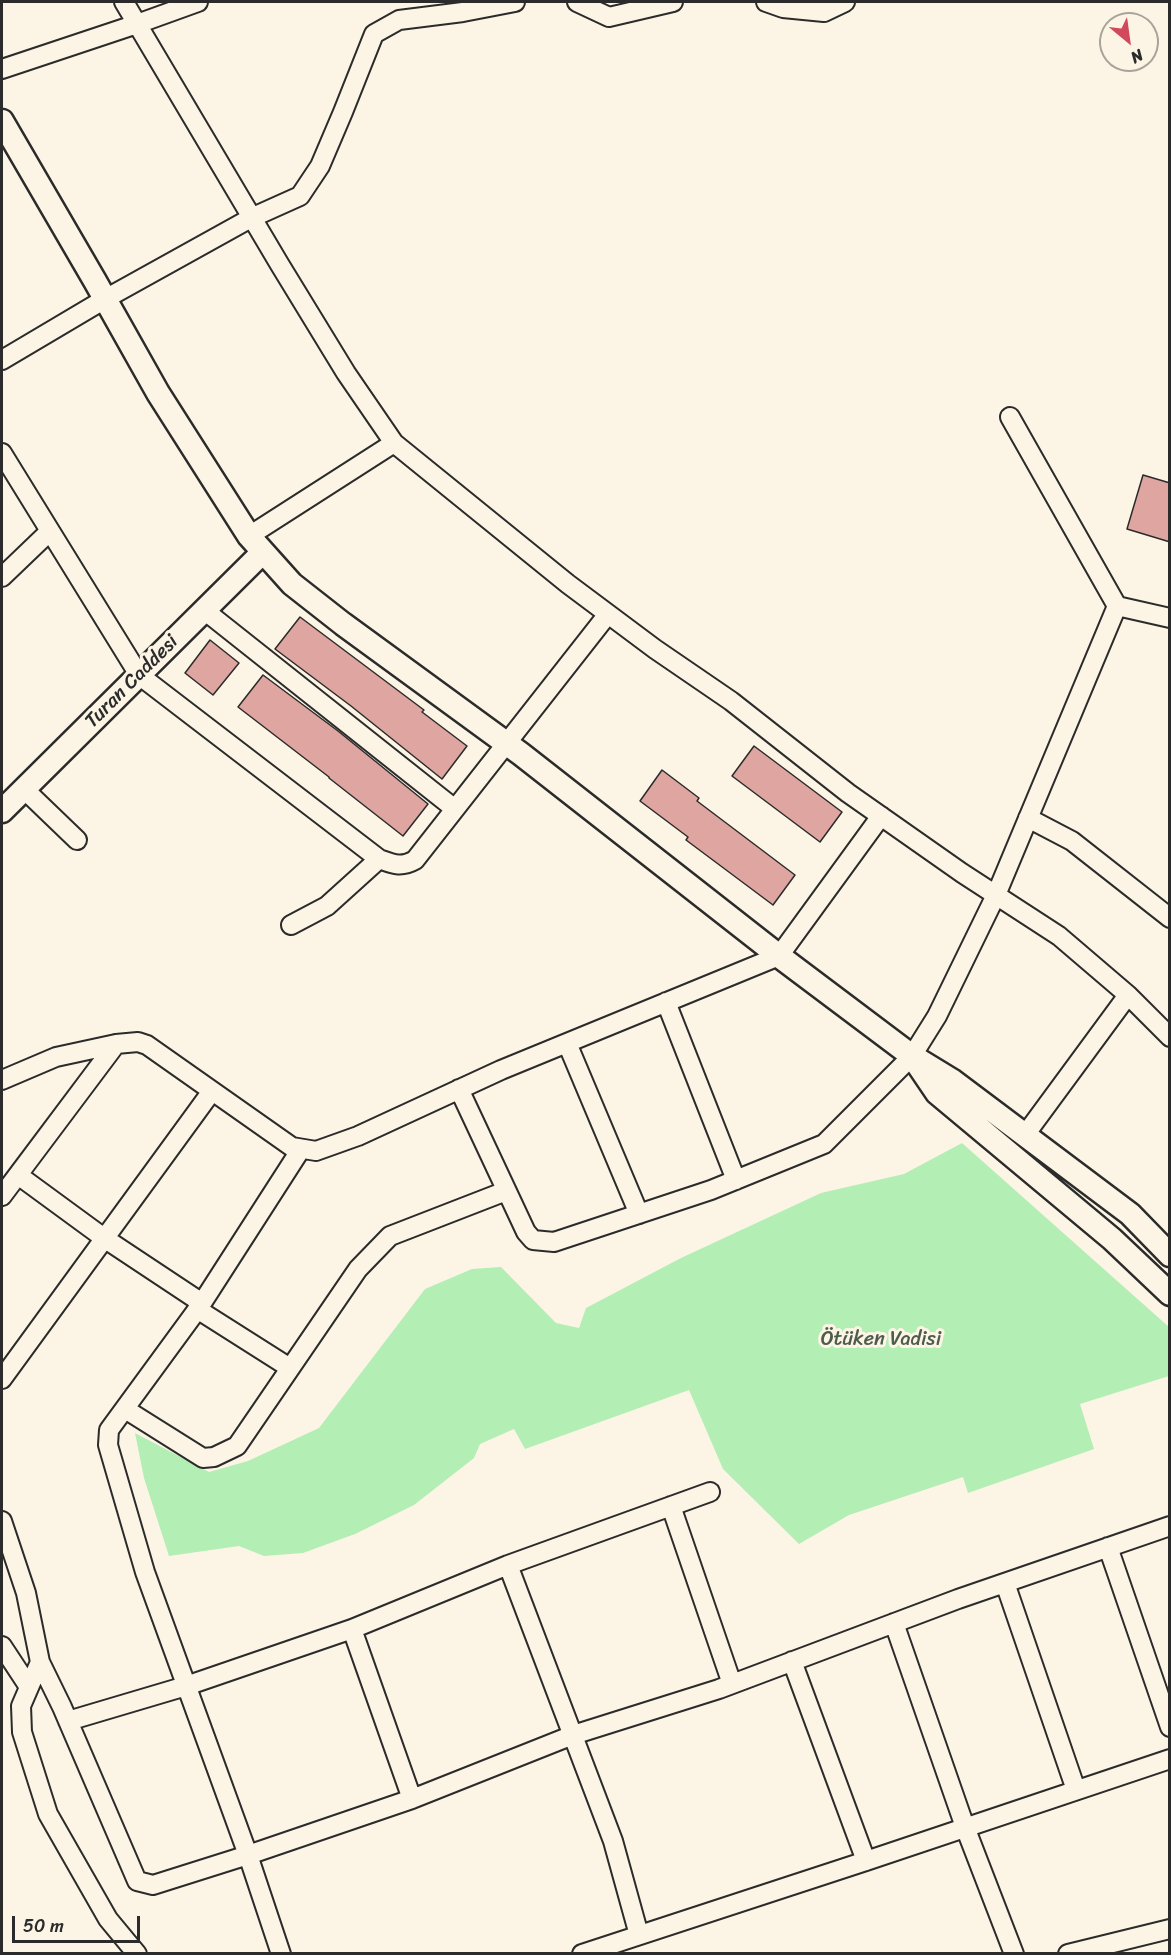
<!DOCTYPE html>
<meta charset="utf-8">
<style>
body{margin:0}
#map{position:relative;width:1171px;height:1955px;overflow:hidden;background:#fcf5e5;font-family:Sriracha,sans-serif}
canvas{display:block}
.frame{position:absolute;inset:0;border:3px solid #2b2b2b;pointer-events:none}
.north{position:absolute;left:1099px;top:12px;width:60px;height:60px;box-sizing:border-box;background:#fcf5e5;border:2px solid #a8a49b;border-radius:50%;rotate:151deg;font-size:16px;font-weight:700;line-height:24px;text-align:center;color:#2b2b2b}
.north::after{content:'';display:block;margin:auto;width:21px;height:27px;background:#d1495b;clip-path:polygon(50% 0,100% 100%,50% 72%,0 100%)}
.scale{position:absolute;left:12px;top:1916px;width:128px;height:27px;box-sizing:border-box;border:3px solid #2b2b2b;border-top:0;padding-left:8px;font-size:18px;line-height:21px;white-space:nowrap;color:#2b2b2b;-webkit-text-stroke:4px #fcf5e5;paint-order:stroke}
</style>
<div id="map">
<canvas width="1171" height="1955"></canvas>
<div class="frame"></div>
<div class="north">N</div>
<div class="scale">50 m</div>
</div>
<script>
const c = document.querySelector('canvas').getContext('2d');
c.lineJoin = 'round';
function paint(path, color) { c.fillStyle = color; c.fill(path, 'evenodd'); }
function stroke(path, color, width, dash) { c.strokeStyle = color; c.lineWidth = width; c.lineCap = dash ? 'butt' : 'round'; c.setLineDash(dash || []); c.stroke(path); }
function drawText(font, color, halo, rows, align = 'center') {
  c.font = font + ' Sriracha,sans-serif'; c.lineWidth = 6; c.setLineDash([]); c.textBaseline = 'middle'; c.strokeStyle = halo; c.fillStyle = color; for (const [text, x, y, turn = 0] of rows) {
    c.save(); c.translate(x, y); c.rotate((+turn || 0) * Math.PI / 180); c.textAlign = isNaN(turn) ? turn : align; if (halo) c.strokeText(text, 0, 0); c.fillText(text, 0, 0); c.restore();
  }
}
paint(new Path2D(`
 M 962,1143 L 1169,1327 L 1169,1376 L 1080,1404 L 1094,1449 L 968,1493 L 963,1477 L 849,1515 L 799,1544 L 723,1469 L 689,1390 L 525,1449 L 514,1429 L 480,1444 L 474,1458 L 414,1505 L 355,1534 L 303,1553 L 264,1556 L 239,1546 L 169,1556 L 144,1478 L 135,1433 L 209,1472 L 248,1461 L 319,1428 L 425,1289 L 472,1269 L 501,1267 L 556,1323 L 579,1328 L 586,1308 L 681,1258 L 821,1193 L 904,1174 Z`), '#b3eeb4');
const building = new Path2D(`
 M 1143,475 L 1170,483 L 1170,542 L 1127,529 Z
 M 300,617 L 424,710 L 422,712 L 467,746 L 442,779 L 351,706 L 275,649 Z
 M 210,640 L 239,663 L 213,695 L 185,673 Z
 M 263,675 L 338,731 L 428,804 L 403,836 L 329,778 L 329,777 L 238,707 Z
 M 754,746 L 842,812 L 820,842 L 732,776 Z
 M 662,770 L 699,798 L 697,801 L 795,875 L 773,905 L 686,840 L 688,837 L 640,801 Z`);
paint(building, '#dfa5a1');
stroke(building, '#2b2b2b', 1.5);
const minor = new Path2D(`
 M 124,2 L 280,265 L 346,373 L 394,443 L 568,584 L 655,649 L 731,701 L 848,793 L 962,873 L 1059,936 L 1128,995 L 1170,1037
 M 577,2 L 609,17 L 673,2
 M 766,2 L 783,8 L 824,12 L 845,2
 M 2,69 L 137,24 L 198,2
 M 2,360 L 105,299 L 251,218 L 300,196 L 320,166 L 343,112 L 374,34 L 399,20 L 463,12 L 515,2
 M 2,453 L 139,675 L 379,859 C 393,864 401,868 415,860 L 608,614
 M 249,536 L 394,443
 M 2,577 L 50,531
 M 1117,606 L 1170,618
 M 204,610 L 455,809
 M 24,789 L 77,840
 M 1028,818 L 1072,841 L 1170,918
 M 291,925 L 327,906 L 379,859
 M 666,1002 L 736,1180
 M 567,1043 L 639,1214
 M 2,1080 L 56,1057 L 116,1044 L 138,1042 L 147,1045 L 292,1147 L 316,1151 L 358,1136 L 501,1070 L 779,956 L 881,816
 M 459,1089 L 526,1232 L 533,1240 L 554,1242 L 711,1190 L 824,1144 L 912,1056 L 937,1016 L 996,895 L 1117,606 L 1010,417
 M 1025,1135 L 1128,995
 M 18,1175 L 104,1238 L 202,1303
 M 2,1196 L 116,1044
 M 197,1309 L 290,1368
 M 2,1379 L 212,1091
 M 125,1409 L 203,1458 L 214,1457 L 237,1446 L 358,1269 L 390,1236 L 506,1191
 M 671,1506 L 732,1684
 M 2,1521 L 26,1593 L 40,1662 L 62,1707 L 137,1881 L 153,1885 L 248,1855 L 412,1799 L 573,1735 L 719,1689 L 958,1599 L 1170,1526
 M 1108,1547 L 1170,1727
 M 508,1565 L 613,1841 L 639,1935
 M 1005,1583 L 1076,1790
 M 894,1623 L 965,1827 L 1014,1954
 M 352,1629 L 412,1799
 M 2,1646 L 29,1687
 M 792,1661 L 866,1861
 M 40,1662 L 21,1706 L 22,1732 L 48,1814 L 108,1919 L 137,1954
 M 68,1721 L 186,1686 L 352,1629 L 508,1565 L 710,1492
 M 281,1954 L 248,1855 L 145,1572 L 108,1445 L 109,1430 L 202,1303 L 301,1149
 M 582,1954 L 866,1861 L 1170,1759
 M 1068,1954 L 1170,1929`);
const tertiary = new Path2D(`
 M 2,121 L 95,281 L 158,393 L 249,536 L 292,584 L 343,624 L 521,754 L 779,956 L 912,1056 L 953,1081 L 1130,1214 L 1170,1255
 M 2,811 L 262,553
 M 916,1062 L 937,1093 L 1112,1239 L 1170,1294`);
stroke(minor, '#2b2b2b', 22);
stroke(tertiary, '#2b2b2b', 27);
stroke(minor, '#fcf5e5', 18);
stroke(tertiary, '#fcf5e5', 22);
drawText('20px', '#2b2b2b', '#fcf5e5', [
 ["Turan Caddesi",132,682,-45]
]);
drawText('20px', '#4d5c4d', '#fcf5e5', [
 ["Ötüken Vadisi",881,1340]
]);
</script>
